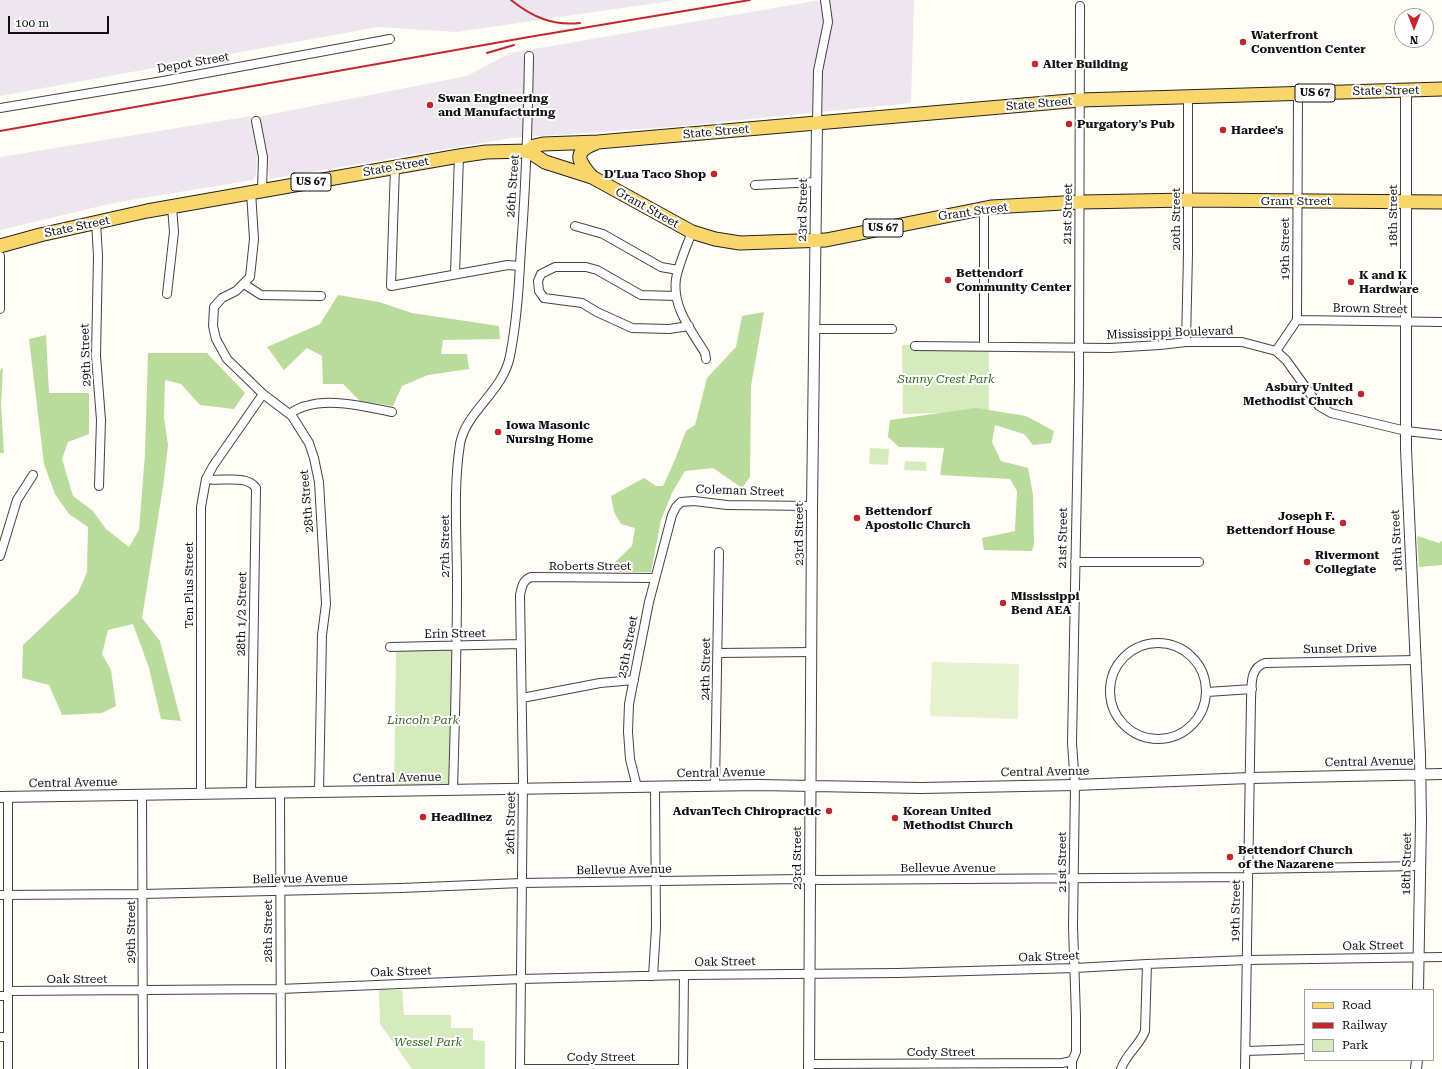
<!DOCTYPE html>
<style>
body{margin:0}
#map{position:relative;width:1442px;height:1069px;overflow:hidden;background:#fffdf5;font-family:"Roboto Serif",serif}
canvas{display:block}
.legend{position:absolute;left:1304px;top:989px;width:130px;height:72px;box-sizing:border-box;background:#fff;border:1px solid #a0a0a0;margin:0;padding:5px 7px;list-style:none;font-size:12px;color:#111}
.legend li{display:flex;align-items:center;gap:8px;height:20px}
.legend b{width:20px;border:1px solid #a0a0a0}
.north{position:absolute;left:1394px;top:8px;width:40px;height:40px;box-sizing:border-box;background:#fff;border:1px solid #a0a0a0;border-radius:50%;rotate:180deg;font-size:11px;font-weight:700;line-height:16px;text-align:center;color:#111}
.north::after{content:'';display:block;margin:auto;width:14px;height:18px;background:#c4262e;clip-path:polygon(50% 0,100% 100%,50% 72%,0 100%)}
.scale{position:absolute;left:8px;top:16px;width:101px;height:18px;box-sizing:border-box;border:2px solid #111;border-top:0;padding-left:5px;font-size:12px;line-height:14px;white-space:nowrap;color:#111;-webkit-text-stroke:3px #fff;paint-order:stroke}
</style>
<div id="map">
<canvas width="1442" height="1069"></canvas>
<ul class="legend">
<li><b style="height:5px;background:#f9d66b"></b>Road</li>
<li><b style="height:5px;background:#c4262e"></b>Railway</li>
<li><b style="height:11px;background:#d5ebbd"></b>Park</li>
</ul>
<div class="north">N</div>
<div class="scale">100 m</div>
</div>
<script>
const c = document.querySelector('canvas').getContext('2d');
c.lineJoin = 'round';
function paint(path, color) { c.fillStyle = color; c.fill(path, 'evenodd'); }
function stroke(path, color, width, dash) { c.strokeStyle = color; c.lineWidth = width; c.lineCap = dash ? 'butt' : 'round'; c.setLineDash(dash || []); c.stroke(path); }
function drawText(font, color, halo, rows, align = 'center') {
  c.font = font + ' "Roboto Serif",serif'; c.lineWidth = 4; c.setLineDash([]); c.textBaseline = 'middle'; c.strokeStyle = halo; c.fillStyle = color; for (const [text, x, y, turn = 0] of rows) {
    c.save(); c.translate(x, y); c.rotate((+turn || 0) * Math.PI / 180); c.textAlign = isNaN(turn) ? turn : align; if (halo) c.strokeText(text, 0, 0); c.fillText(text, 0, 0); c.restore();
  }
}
paint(new Path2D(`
 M 0,0 L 677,0 L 456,32 L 378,27 L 0,96 Z
 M 821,0 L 914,0 L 911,103 L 670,127 L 511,138 L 270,179 L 257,117 L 467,76 L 510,53 Z
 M 251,116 L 257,155 L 256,175 L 253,180 L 118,202 L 0,230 L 0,157 Z`), '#eee6ef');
paint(new Path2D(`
 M 978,344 L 989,350 L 989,412 L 903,414 L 902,345 Z
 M 870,448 L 889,449 L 888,465 L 869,464 Z
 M 905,461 L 926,462 L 926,471 L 904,470 Z
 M 448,649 L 452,652 L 451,783 L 449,785 L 394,789 L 396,653 L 400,650 Z
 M 379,990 L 402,990 L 404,1015 L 451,1015 L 451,1028 L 473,1028 L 473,1040 L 485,1041 L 485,1069 L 412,1069 L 380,1024 Z`), '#d5ebbd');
paint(new Path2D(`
 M 338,295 L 379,302 L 412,313 L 499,326 L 500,339 L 443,340 L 441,354 L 467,354 L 469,369 L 428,375 L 402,386 L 393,406 L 360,401 L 343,384 L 323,384 L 322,356 L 307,348 L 284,370 L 267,347 L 320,324 Z
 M 764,312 L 751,386 L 750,477 L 742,488 L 713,468 L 685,471 L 672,493 L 661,520 L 651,572 L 614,572 L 615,562 L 632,546 L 635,528 L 621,524 L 614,512 L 611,496 L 644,478 L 656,486 L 663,486 L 674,462 L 686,431 L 695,425 L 707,378 L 736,347 L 742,316 Z
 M 46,335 L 49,393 L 89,393 L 89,434 L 68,442 L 62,459 L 73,496 L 93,511 L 106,529 L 129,547 L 139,530 L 145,454 L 148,353 L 207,353 L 245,393 L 234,409 L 200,405 L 181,384 L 165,380 L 164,417 L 168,445 L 163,487 L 142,618 L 160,641 L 181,721 L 161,719 L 149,668 L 133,624 L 108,630 L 102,654 L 111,670 L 116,706 L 102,713 L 62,715 L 49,685 L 22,678 L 23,645 L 78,593 L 87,572 L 88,527 L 69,514 L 55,494 L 44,464 L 29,339 Z
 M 3,367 L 1,405 L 4,453 L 0,453 L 0,371 Z
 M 976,408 L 1026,416 L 1054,431 L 1051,443 L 1033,445 L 1024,434 L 995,425 L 992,442 L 1001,461 L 1028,468 L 1033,495 L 1034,544 L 1032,551 L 984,550 L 982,538 L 1015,531 L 1017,491 L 1010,479 L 940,475 L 944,448 L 899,447 L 888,437 L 890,420 Z
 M 1417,536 L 1439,543 L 1442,541 L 1442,565 L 1419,567 Z`), '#b9dc9c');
paint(new Path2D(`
 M 932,662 L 1019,664 L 1018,719 L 930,716 Z`), '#e6f2cf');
const minor = new Path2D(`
 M 0,108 L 163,81 L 390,39
 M 256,121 L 263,157 L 262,190
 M 817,123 L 818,71 L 828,22 L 825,0
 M 395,167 L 391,286 L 508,265 L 520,266
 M 755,185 L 817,182
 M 251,192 L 254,239 L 250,277 L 236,291 L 222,298 L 214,307 L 213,326 L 216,339 L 227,359 L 263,394 L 292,416 L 309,443 L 314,458 L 319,482 L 326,604 L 322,635 L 319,792
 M 96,222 L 98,256 L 96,356 L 101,420 L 99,486
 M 575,226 L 603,234 L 661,267 L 678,270
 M 692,232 C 687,245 678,266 676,279 C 672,307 691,330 705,353 L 706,359
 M 0,256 L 0,309
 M 455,274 L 459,156
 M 244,284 L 261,295 L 321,296
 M 167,294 L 174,232 L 172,207
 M 676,296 L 641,295 L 597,270 L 586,267 L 555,267 L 541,274 L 538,281 L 539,291 L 544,298 L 582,303 L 597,312 L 632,328 L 669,329 L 689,326
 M 1297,320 L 1442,322
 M 814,329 L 892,329
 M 1186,342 L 1188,254 L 1188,96
 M 915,346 L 1110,348 L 1160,345 L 1186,342 L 1242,342 L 1276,351 L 1286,360 L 1319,406 L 1331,413 L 1406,431 L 1442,435
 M 984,346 L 984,209
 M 1276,351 L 1297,320 L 1298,93
 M 289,414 C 294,411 300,407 306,406 C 333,398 365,407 392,412
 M 206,479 C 221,482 247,474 256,488 L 251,793
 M 0,556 L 17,500 L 33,475
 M 1075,562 L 1199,562
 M1110 691a48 48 0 1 1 96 0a48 48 0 1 1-96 0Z
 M 390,647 L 520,644
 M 719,653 L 812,652
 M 1207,692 L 1252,689
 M 522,698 L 600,683 L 634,680
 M 715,786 L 719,552
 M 637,787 L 630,759 L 628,732 L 629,704 L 649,602 L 672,515 L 676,507 L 681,502 L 694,501 L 727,505 L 812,506
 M 453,790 C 455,721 457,652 457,583 C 457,537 453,489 460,444 C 466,411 503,392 510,356 C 517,321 519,284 521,248 C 526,184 528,120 529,56
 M 280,793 L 281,1069
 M 201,794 L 201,507 L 206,479 L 213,466 L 263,394
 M 142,795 L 143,1069
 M 8,797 L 8,1069
 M 1248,869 L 1420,866
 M 0,895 L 142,894 L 401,888 L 521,883 L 801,879 L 820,880 L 1248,877
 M 653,976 L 656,928 L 655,787
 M 8,991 L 280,989 L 521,979 L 684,975 L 898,973 L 1075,968 L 1147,964 L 1247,960 L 1442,957
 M 0,996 L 8,996
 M 0,1037 L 8,1037
 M 1246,1051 L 1305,1049
 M 809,1064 L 1062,1063 L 1072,1061
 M 520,1069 L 523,780 L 520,595 C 522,586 523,580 531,577 L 655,578
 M 520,1069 L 683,1069
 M 683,1069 L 684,975
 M 1072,1069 L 1072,1061 L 1076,1052 L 1076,1017 L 1073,926 L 1075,785 L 1072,743 L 1079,380 L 1080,6
 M 1121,1069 C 1126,1054 1140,1045 1145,1031 L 1147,964
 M 1245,1069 L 1251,699 C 1252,686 1249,668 1265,663 L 1416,660`);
const tertiary = new Path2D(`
 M 1406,90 L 1406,449 L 1420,755 L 1421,820 L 1418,990
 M 0,797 L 759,785 L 921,788 L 1075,785 L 1250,778 L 1442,774
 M 809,1069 L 812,506 L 817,123
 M 1416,1069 L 1417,1060`);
const primary = new Path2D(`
 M 528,151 L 545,162 L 592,177 L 692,232 L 715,239 L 740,243 L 826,240 L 991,207 L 1081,202 L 1188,200 L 1442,202
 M 592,177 C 578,161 572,152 596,143
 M 0,246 L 40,235 L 147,211 L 459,156 L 486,152 L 528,151 L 534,146 L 543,144 L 598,142 L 1081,100 L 1442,89`);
stroke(minor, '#444', 10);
stroke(tertiary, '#444', 12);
stroke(primary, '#222', 15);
stroke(minor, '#fff', 8);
stroke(tertiary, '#fff', 10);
stroke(primary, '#f9d66b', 13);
stroke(new Path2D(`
 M 511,0 C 532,17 553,26 580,23
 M 487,53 L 514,45
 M 0,131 L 529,37 L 750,0`), '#c4262e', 2);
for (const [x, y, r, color] of [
 [1243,42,4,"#c4262e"],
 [1035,64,4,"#c4262e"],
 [430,105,4,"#c4262e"],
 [1069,124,4,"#c4262e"],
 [1223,130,4,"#c4262e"],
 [714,174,4,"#c4262e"],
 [948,280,4,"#c4262e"],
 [1351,282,4,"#c4262e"],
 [1361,394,4,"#c4262e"],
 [498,432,4,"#c4262e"],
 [857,518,4,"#c4262e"],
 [1343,523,4,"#c4262e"],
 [1307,562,4,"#c4262e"],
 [1003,603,4,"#c4262e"],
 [829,811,4,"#c4262e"],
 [423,817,4,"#c4262e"],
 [895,818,4,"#c4262e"],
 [1230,857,4,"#c4262e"]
]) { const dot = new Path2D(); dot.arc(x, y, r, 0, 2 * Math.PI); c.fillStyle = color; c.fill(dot); stroke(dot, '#fff', 1.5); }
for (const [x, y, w] of [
 [1315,93,40],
 [311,182,40],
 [883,228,40]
]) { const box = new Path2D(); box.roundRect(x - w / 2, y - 9, w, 18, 3); c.fillStyle = '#fff'; c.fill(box); stroke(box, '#111', 1); }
drawText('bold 11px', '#111', null, [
 ["US 67",1315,93],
 ["US 67",311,182],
 ["US 67",883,228]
]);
drawText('bold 12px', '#111', '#fff', [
 ["Waterfront",1251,35],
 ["Convention Center",1251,49],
 ["Alter Building",1043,64],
 ["Swan Engineering",438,98],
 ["and Manufacturing",438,112],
 ["Purgatory's Pub",1077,124],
 ["Hardee's",1231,130],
 ["D'Lua Taco Shop",706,174,"right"],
 ["Bettendorf",956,273],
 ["Community Center",956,287],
 ["K and K",1359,275],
 ["Hardware",1359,289],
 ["Asbury United",1353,387,"right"],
 ["Methodist Church",1353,401,"right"],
 ["Iowa Masonic",506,425],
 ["Nursing Home",506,439],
 ["Bettendorf",865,511],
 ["Apostolic Church",865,525],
 ["Joseph F.",1335,516,"right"],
 ["Bettendorf House",1335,530,"right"],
 ["Rivermont",1315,555],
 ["Collegiate",1315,569],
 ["Mississippi",1011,596],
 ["Bend AEA",1011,610],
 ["AdvanTech Chiropractic",821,811,"right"],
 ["Korean United",903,811],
 ["Methodist Church",903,825],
 ["Headlinez",431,817],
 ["Bettendorf Church",1238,850],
 ["of the Nazarene",1238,864]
], 'left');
drawText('12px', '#111', '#fff', [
 ["Depot Street",193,63,-10],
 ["State Street",1386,91,-1],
 ["State Street",1039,104,-5],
 ["State Street",716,132,-5],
 ["State Street",396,167,-10],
 ["26th Street",513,186,-86],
 ["Grant Street",1296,201],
 ["Grant Street",647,208,29],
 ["23rd Street",803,210,-89],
 ["Grant Street",973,212,-8],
 ["21st Street",1068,214,-89],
 ["18th Street",1393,216,-90],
 ["20th Street",1176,219,-90],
 ["State Street",77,227,-12],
 ["19th Street",1285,249,-90],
 ["Brown Street",1370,309,1],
 ["Mississippi Boulevard",1170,333,-2],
 ["29th Street",86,355,-92],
 ["Coleman Street",740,491,2],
 ["28th Street",307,501,-95],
 ["23rd Street",799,534,-90],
 ["21st Street",1063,538,-89],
 ["18th Street",1397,541,-93],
 ["27th Street",445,546,-90],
 ["Roberts Street",590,566],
 ["Ten Plus Street",189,585,-90],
 ["28th 1/2 Street",242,614,-89],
 ["Erin Street",455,634,-1],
 ["25th Street",628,647,-79],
 ["Sunset Drive",1340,649,-1],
 ["24th Street",706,669,-89],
 ["Central Avenue",1369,762,-1],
 ["Central Avenue",1045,772,-1],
 ["Central Avenue",721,773,-1],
 ["Central Avenue",397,778,-1],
 ["Central Avenue",73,783,-1],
 ["26th Street",511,823,-89],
 ["23rd Street",797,858,-90],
 ["21st Street",1062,862,-90],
 ["18th Street",1407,864,-89],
 ["Bellevue Avenue",948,868],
 ["Bellevue Avenue",624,870,-1],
 ["Bellevue Avenue",300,879,-1],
 ["19th Street",1236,911,-89],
 ["28th Street",268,931,-90],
 ["29th Street",131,932,-90],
 ["Oak Street",1373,946,-1],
 ["Oak Street",1049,957,-2],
 ["Oak Street",725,962,-1],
 ["Oak Street",401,972,-2],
 ["Oak Street",77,979],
 ["Cody Street",941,1052],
 ["Cody Street",601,1057]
]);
drawText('italic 12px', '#2f6b1f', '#fff', [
 ["Sunny Crest Park",946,379],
 ["Lincoln Park",423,720],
 ["Wessel Park",428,1042]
]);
</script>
